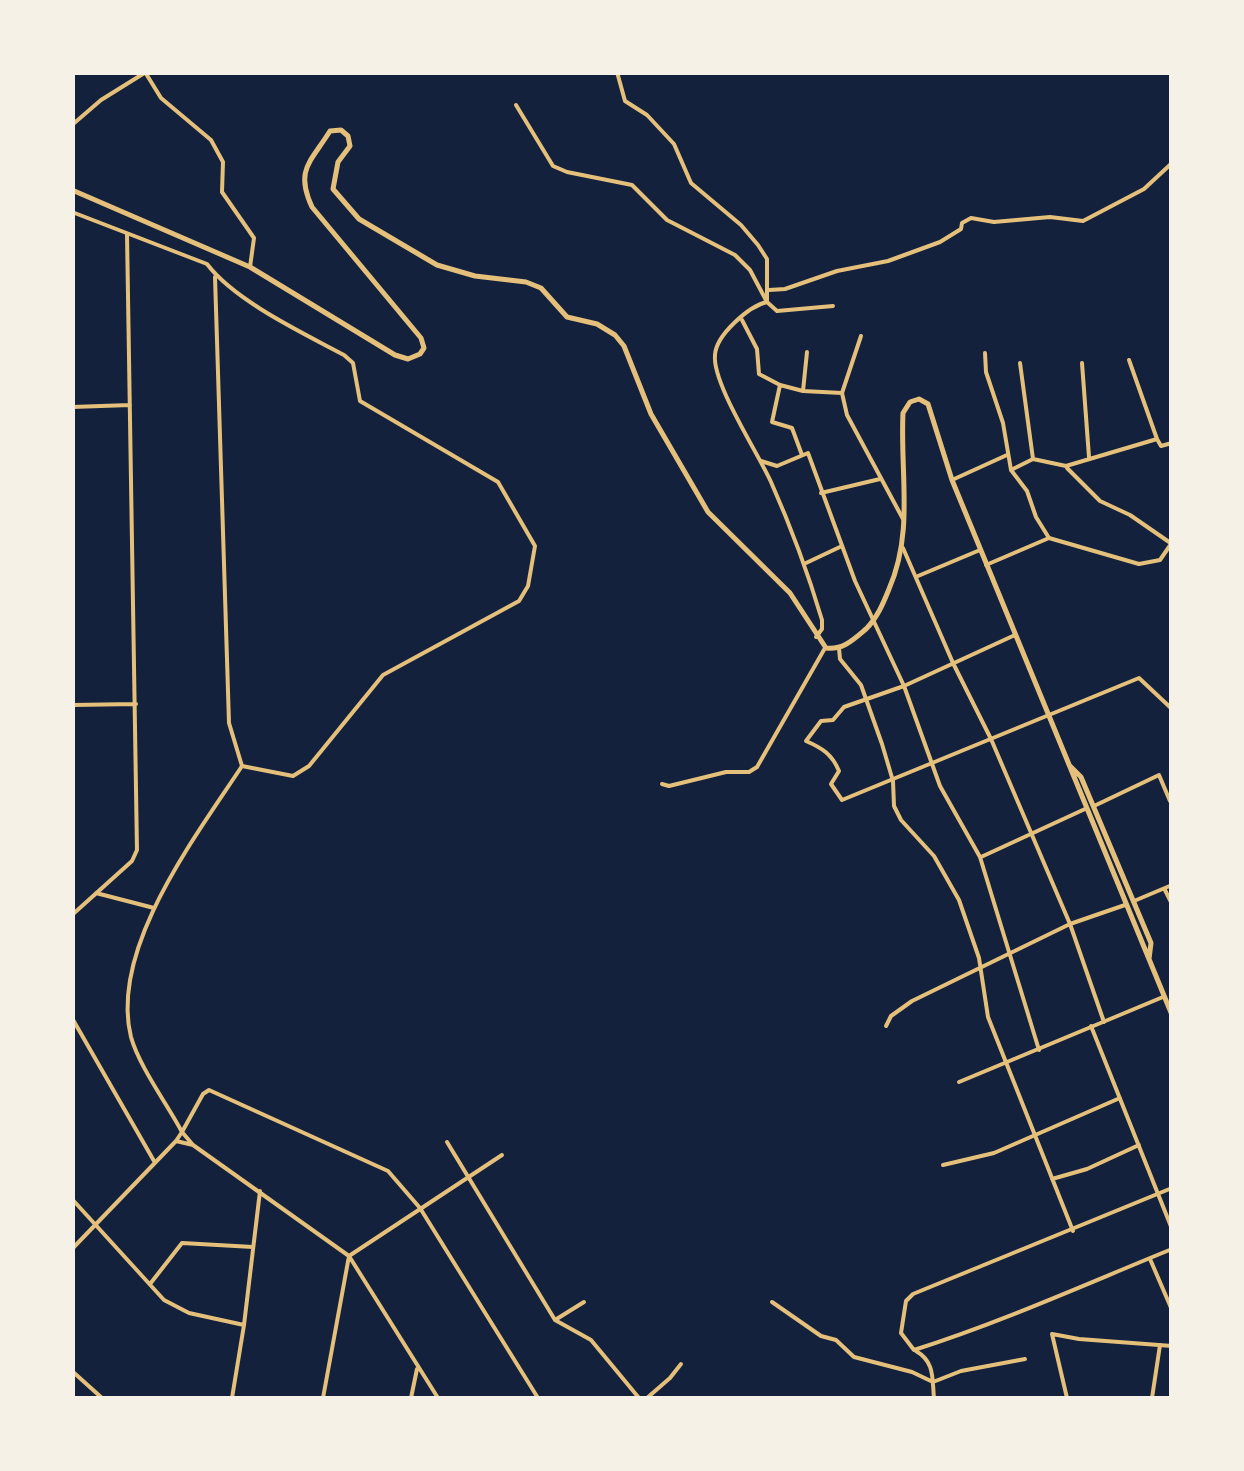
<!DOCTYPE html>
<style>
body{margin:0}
#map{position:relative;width:1244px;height:1471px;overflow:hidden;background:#14213d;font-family:"Alegreya Sans",sans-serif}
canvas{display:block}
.frame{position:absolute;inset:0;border:75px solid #f6f1e7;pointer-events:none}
</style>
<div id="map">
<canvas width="1244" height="1471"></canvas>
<div class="frame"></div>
</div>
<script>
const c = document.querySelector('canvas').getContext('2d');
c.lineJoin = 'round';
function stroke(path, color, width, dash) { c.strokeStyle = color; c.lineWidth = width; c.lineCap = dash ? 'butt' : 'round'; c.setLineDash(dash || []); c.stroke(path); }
stroke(new Path2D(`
 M 145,72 L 161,98 L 211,140 L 223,162 L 222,192 L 254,238 L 250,267
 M 617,72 L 625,101 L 647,115 L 674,144 L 691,183 L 741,225 L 758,245 L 767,259 L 767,302 C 749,306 716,335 715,355 C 712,383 758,453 771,482 C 791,527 808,573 822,620 L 822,629 L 816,637
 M 516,105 L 553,166 L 567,172 L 632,185 L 667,220 L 735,255 L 750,270 L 767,302 L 777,311 L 833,306
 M 72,125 L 101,100 L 146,72
 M 72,212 L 207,264 C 235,301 303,333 344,355 L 353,363 L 360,401 L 498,482 L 535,546 L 528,586 L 519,601 L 383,675 L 309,766 L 293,776 L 242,766
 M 769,290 L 785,289 L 837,271 L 888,261 L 940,242 L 961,229 L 962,223 L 971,218 L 994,222 L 1050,217 L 1083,221 L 1144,189 L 1172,163
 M 742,320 L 757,349 L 759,374 L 780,385 L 772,422 L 792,428 L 802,455
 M 861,336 L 842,393 L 847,415 L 903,519
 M 985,353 L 986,372 L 1003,423 L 1011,470 L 1027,491 L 1036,517 L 1049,538 L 1139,564 L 1160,560 L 1171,544
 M 1129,360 L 1157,439
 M 1020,363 L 1033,459
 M 1082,363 L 1089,457
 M 780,385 L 803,391 L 842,393
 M 803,391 L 807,352
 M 72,407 L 130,405
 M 761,461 L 777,466 L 808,453 L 855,581 L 904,686 L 940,786 L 980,857 L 1039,1050
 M 1067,468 L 1100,501 L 1130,515 L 1172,544
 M 1011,470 L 1033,459 L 1066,466 L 1157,439 L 1161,446 L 1172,443
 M 952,480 L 1007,455
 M 821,493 L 880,479
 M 903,548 L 953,663 L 991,739 L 1070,924 L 1104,1022
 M 806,563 L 842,546
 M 986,565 L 1049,538
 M 918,576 L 980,550
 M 1015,635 L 904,686 L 844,707 L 833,720 L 821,721 L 806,741 C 822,748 832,754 839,771 L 831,784 L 842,800 L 1139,678 L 1172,709
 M 839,648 L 840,659 L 861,685 L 882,744 L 893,781 L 894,806 L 901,820 L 934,856 L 959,900 L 979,958 L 988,1017 L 1073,1231
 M 72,705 L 136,704
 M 662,784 L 669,786 L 726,772 L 749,772 L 757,767 L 825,648
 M 1172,795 L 1172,806
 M 1094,806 L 1159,775 L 1170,801
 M 981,857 L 1085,809
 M 1165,890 L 1172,904
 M 96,893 L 154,908
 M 1134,901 L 1172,885
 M 72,915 L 132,861 L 137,850 L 127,234
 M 72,1018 L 154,1161
 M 886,1026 L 891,1016 L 912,1001 L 1070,924 L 1125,905
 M 1091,1026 L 1172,1229
 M 959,1082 L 1163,997
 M 176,1141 L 182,1132 C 167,1104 139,1066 131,1037 C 109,949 196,836 242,766 L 229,723 L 215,277
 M 447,1142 L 555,1320 L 591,1340 L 639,1398
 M 193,1145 L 182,1132 L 203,1094 L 209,1090 L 388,1171 L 420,1208 L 538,1398
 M 943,1165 L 994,1153 L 1120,1098
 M 1052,1179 L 1087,1169 L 1139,1145
 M 1172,1188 L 913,1294 L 906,1301 L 901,1333 L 914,1350 C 1002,1322 1086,1284 1172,1249
 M 72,1199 L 164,1300 L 189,1313 L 244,1325
 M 72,1249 L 176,1141 L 193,1145 L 349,1256 L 438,1398
 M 1150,1259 L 1172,1310
 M 150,1284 L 182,1243 L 253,1247
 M 772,1302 L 821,1336 L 836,1340 L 854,1357 L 912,1372 L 933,1382 L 961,1371 L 1025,1359
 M 555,1320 L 584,1302
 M 916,1351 C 935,1362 932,1378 934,1398
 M 72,1371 L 102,1398
 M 232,1398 L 244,1325 L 260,1191
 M 323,1398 L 349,1256 L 502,1155
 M 411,1398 L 417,1369
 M 647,1398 L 670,1378 L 681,1364
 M 1067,1398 L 1052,1334 L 1079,1339 L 1172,1346
 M 1152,1398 L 1160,1345`), '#e5c07b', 4);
stroke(new Path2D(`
 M 72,190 L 250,267 L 395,355 L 408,359 L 420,354 L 424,348 L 421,338 L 312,207 C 295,170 310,163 330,131 L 341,130 L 348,136 L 350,146 L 338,162 L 333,189 L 359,219 L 437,265 L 475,276 L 526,282 L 541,288 L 567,317 L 597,324 L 615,335 L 624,346 L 651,414 L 708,512 L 790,593 L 826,648 C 843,650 853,640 866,629 C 877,618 883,604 889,589 C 914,532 900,474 903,413 L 910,402 L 919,399 L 928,404 L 952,480 L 1172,1015
 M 1069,765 L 1081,777 L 1151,943 L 1149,959`), '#e5c07b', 5);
</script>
